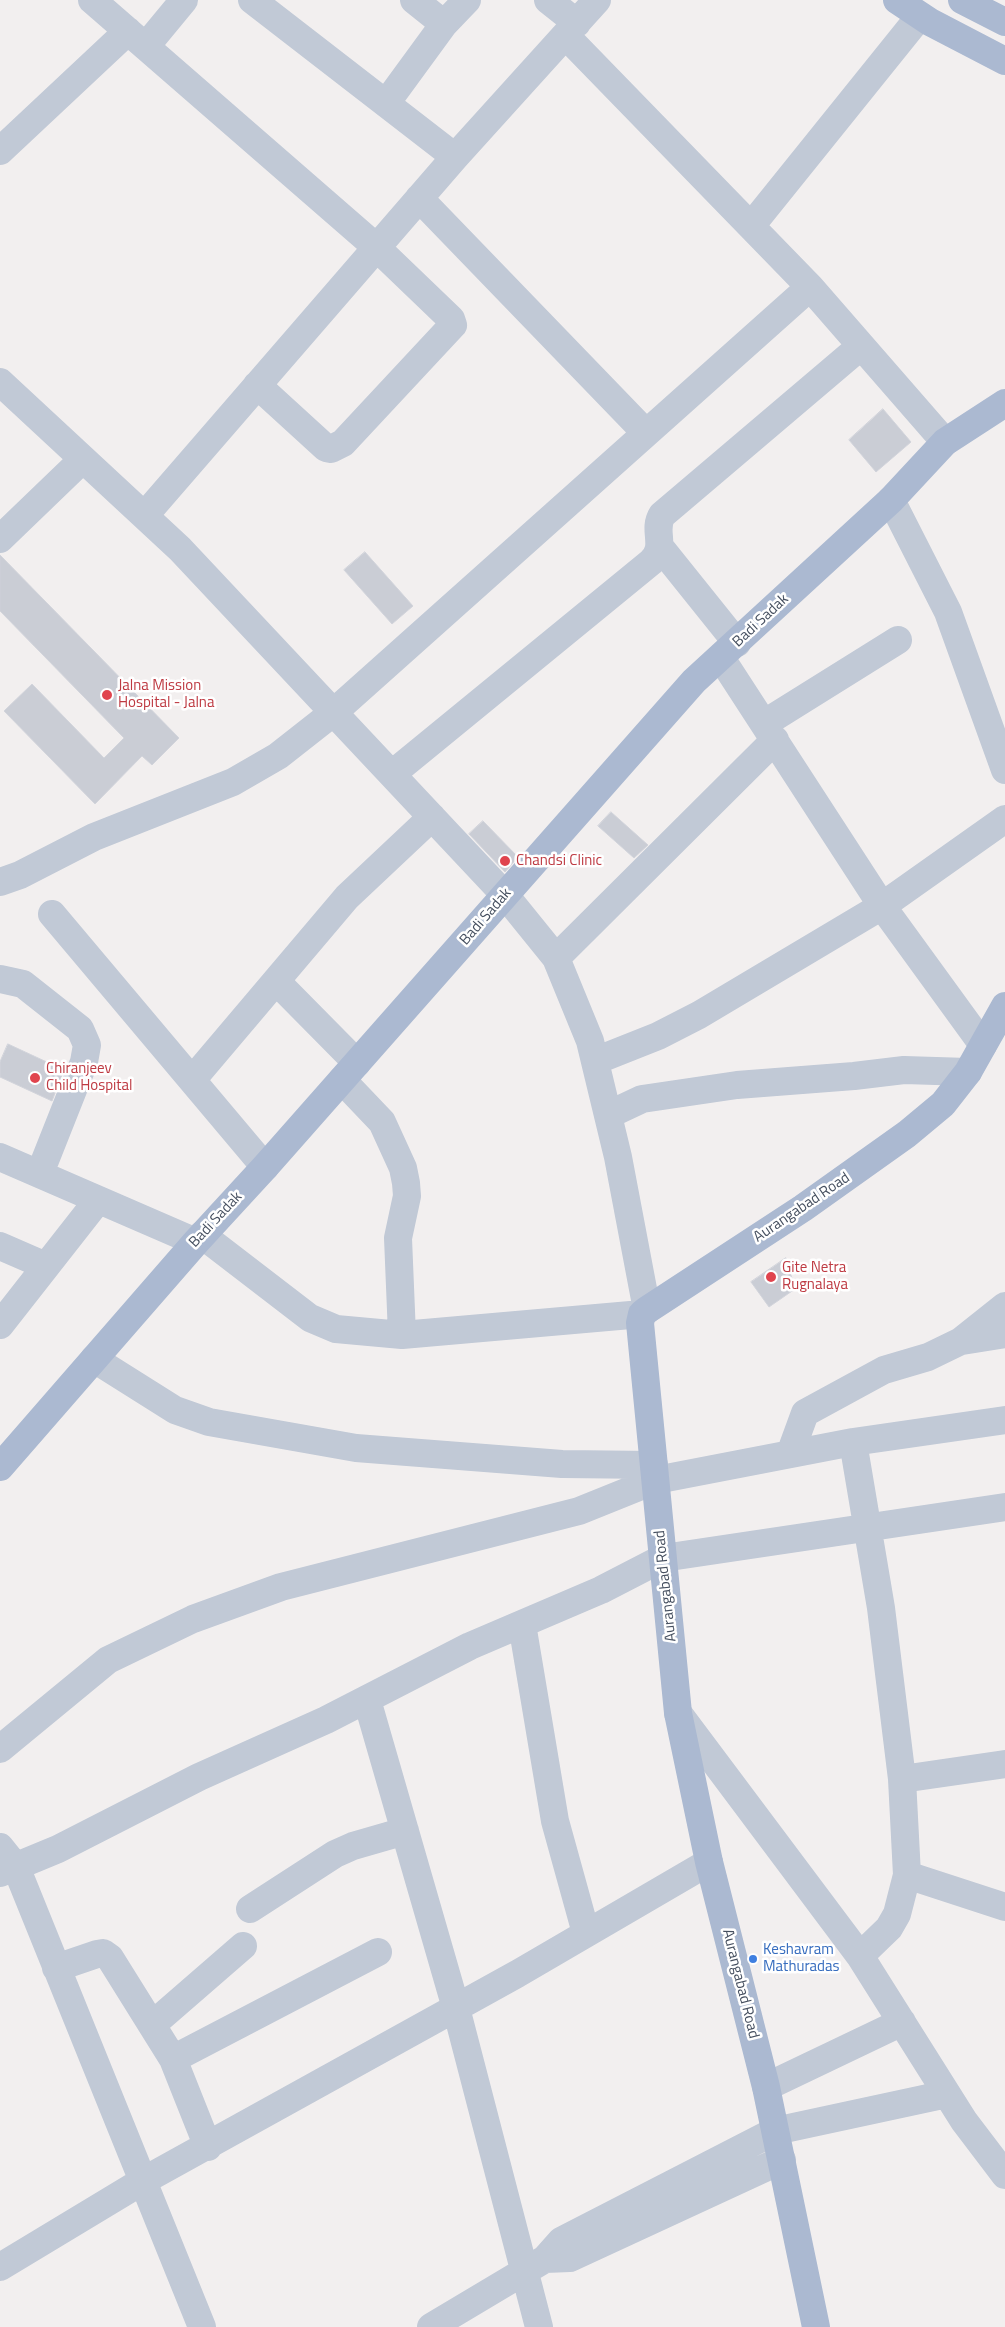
<!DOCTYPE html>
<style>
body{margin:0}
canvas{display:block;background:#f2efef}
</style>
<canvas width="1005" height="2327"></canvas>
<script>
const c = document.querySelector('canvas').getContext('2d');
c.lineJoin = 'round';
function paint(path, color) { c.fillStyle = color; c.fill(path, 'evenodd'); }
function stroke(path, color, width, dash) { c.strokeStyle = color; c.lineWidth = width; c.lineCap = dash ? 'butt' : 'round'; c.setLineDash(dash || []); c.stroke(path); }
function drawText(font, color, halo, rows, align = 'center') {
  c.font = font + ' "Titillium Web",sans-serif'; c.lineWidth = 5; c.setLineDash([]); c.textBaseline = 'middle'; c.strokeStyle = halo; c.fillStyle = color; for (const [text, x, y, turn = 0] of rows) {
    c.save(); c.translate(x, y); c.rotate((+turn || 0) * Math.PI / 180); c.textAlign = isNaN(turn) ? turn : align; if (halo) c.strokeText(text, 0, 0); c.fillText(text, 0, 0); c.restore();
  }
}
const building = new Path2D(`
 M 883,409 L 911,442 L 876,472 L 849,440 Z
 M 365,552 L 413,606 L 392,624 L 344,570 Z
 M 0,555 L 179,738 L 152,765 L 142,756 L 95,804 L 4,711 L 32,684 L 104,758 L 124,738 L 0,611 Z
 M 611,812 L 648,845 L 634,858 L 598,826 Z
 M 483,821 L 518,857 L 505,872 L 469,834 Z
 M 8,1044 L 64,1070 L 52,1101 L 0,1077 L 0,1062 Z
 M 786,1258 L 795,1289 L 769,1307 L 751,1282 Z`);
paint(building, '#cacdd5');
stroke(building, '#d2d4db', 1);
stroke(new Path2D(`
 M 92,0 L 376,247 L 451,319 L 453,325 L 343,443 L 331,449 L 326,448 L 257,385
 M 252,0 L 455,157
 M 414,0 L 444,24
 M 548,0 L 577,23
 M 566,36 L 810,287 L 945,442
 M 146,46 L 184,0
 M 387,102 L 444,24 L 467,0
 M 0,151 L 128,31
 M 419,198 L 646,433
 M 751,226 L 920,16
 M 0,382 L 180,549 L 505,895 L 556,958 L 590,1041 L 618,1157 L 647,1310
 M 891,500 L 948,612 L 1005,770
 M 145,515 L 455,157 L 597,0
 M 0,539 L 83,459
 M 660,547 L 737,643
 M 721,658 L 882,906 L 983,1045
 M 765,723 L 898,640
 M 392,774 L 651,562 C 668,546 652,531 662,515 L 861,346
 M 0,882 L 20,875 L 94,837 L 233,782 L 278,756 L 334,712 L 810,287
 M 52,914 L 265,1167
 M 556,958 L 775,740
 M 0,979 L 23,984 L 80,1029 L 87,1045 L 84,1062 L 40,1173
 M 276,981 L 357,1063
 M 595,1061 L 658,1036 L 699,1015 L 882,906 L 1005,819
 M 192,1080 L 347,897 L 432,817
 M 342,1080 L 382,1122 L 403,1168 L 406,1183 L 407,1196 L 398,1238 L 402,1335
 M 608,1115 L 642,1099 L 737,1085 L 854,1076 L 904,1070 L 968,1072
 M 0,1157 L 196,1242
 M 202,1235 L 310,1318 L 336,1329 L 402,1335 L 642,1314
 M 0,1246 L 46,1266
 M 0,1325 L 98,1200
 M 962,1341 L 1005,1334
 M 94,1359 L 175,1410 L 209,1422 L 356,1448 L 562,1464 L 654,1465
 M 790,1454 L 805,1413 L 884,1370 L 928,1357 L 961,1341 L 1005,1306
 M 522,1624 L 555,1821 L 586,1933
 M 367,1700 L 456,2008 L 539,2327
 M 678,1713 L 860,1956 L 889,1928 L 897,1914 L 907,1875 L 902,1779 L 881,1608 L 853,1442
 M 0,1749 L 108,1660 L 193,1619 L 281,1587 L 579,1511 L 656,1480 L 853,1442 L 1005,1420
 M 902,1779 L 1005,1764
 M 0,1847 L 16,1867 L 202,2327
 M 0,1873 L 58,1849 L 199,1777 L 326,1720 L 470,1646 L 601,1590 L 663,1558 L 1005,1507
 M 907,1875 L 1005,1907
 M 250,1909 L 335,1854 L 353,1846 L 405,1831
 M 860,1956 L 964,2121 L 1005,2175
 M 56,1968 L 97,1954 L 103,1953 L 110,1958 L 173,2059 L 208,2147
 M 152,2025 L 243,1946
 M 173,2059 L 378,1952
 M 766,2087 L 902,2022
 M 545,2259 L 570,2258 L 782,2160
 M 0,2267 L 141,2182 L 517,1974 L 709,1862
 M 431,2327 L 545,2259 L 561,2241 L 775,2131 L 947,2094`), '#c1c9d6', 28);
stroke(new Path2D(`
 M 897,0 L 930,22 L 1005,61
 M 962,0 L 1005,22
 M 0,1467 L 196,1242 L 265,1167 L 694,681 L 891,500 L 945,442 L 1005,403
 M 816,2327 L 766,2087 L 709,1862 L 678,1713 L 640,1323 L 642,1314 L 647,1310 L 803,1208 L 907,1134 L 943,1104 L 968,1072 L 1005,1006`), '#abb9d1', 28);
for (const [x, y, r, color] of [
 [107,695,6,"#e0444e"],
 [505,861,6,"#e0444e"],
 [35,1078,6,"#e0444e"],
 [771,1277,6,"#e0444e"],
 [753,1959,5,"#3f7fe0"]
]) { const dot = new Path2D(); dot.arc(x, y, r, 0, 2 * Math.PI); c.fillStyle = color; c.fill(dot); stroke(dot, '#fff', 2); }
drawText('15px', '#454f5f', '#fff', [
 ["Badi Sadak",761,621,-43],
 ["Badi Sadak",486,917,-49],
 ["Aurangabad Road",802,1208,-34],
 ["Badi Sadak",216,1220,-47],
 ["Aurangabad Road",666,1586,-96],
 ["Aurangabad Road",740,1984,76]
]);
drawText('15px', '#be3a42', '#fff', [
 ["Jalna Mission",118,686],
 ["Hospital - Jalna",118,703],
 ["Chandsi Clinic",516,861],
 ["Chiranjeev",46,1069],
 ["Child Hospital",46,1086],
 ["Gite Netra",782,1268],
 ["Rugnalaya",782,1285]
], 'left');
drawText('15px', '#366cbe', '#fff', [
 ["Keshavram",763,1950],
 ["Mathuradas",763,1967]
], 'left');
</script>
